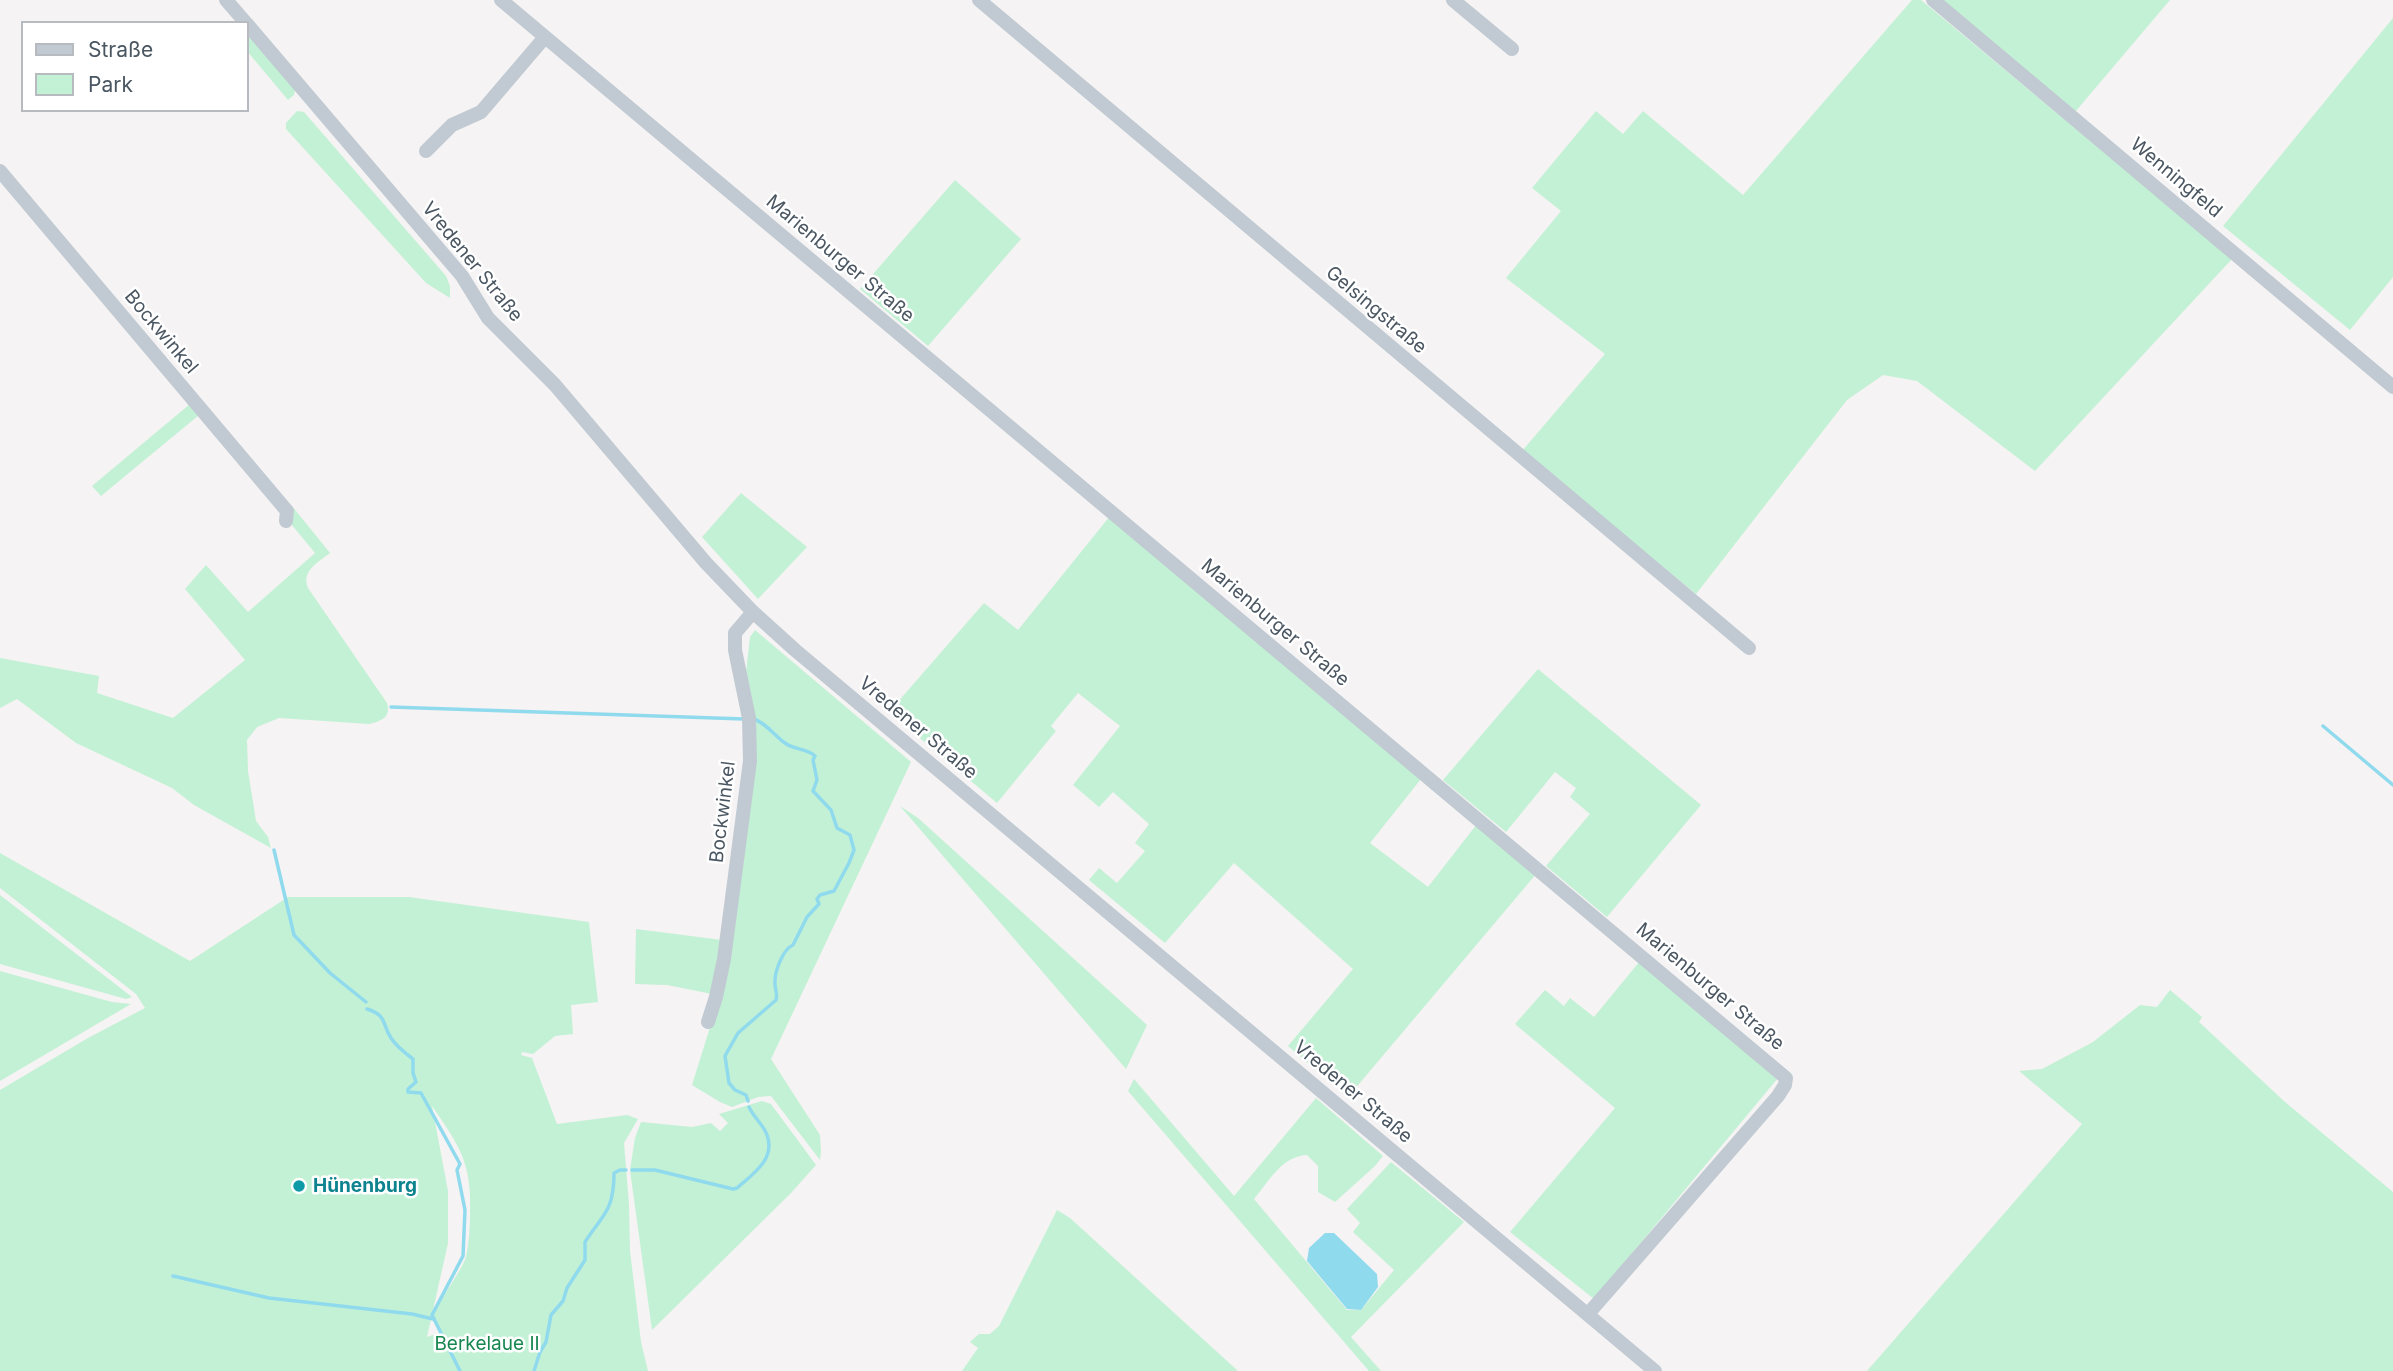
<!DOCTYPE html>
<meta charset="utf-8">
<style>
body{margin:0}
#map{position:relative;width:2393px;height:1371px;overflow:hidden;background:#f5f3f3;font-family:Inter,sans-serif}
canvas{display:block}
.legend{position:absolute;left:21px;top:21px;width:228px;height:91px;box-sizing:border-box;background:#fff;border:2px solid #b7bbc0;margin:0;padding:9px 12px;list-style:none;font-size:21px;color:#4a5661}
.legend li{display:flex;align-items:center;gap:14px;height:35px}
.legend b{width:35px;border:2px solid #b7bbc0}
</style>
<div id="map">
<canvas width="2393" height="1371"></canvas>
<ul class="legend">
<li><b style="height:9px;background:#c1cad2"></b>Straße</li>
<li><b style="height:19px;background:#c3f1d5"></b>Park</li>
</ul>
</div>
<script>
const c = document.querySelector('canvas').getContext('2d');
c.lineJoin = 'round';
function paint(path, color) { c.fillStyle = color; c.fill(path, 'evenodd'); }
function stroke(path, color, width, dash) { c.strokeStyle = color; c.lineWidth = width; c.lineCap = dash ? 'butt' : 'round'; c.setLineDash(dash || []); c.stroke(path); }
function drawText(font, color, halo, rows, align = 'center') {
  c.font = font + ' Inter,sans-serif'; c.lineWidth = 5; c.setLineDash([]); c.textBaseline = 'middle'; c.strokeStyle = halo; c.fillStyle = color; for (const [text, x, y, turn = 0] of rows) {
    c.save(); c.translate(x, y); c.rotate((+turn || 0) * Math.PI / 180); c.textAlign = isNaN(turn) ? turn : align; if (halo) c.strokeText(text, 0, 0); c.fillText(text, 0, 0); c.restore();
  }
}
paint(new Path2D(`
 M 1912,0 L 1921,0 L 2232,259 L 2035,471 L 1917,381 L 1883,375 L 1847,400 L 1696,594 L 1522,451 L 1605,354 L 1506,278 L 1561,211 L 1532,188 L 1596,111 L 1623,134 L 1643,111 L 1743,195 Z
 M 1938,0 L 2170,0 L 2075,112 Z
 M 2393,18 L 2393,277 L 2350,330 L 2223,226 Z
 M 247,33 L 295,90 L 294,95 L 288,100 L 247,51 Z
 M 297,111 L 304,112 L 446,276 L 450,286 L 450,298 L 426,283 L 286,129 L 286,123 Z
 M 955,180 L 1021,239 L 928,346 L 860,289 Z
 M 190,404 L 199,415 L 101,496 L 92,486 Z
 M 741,493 L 807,547 L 758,599 L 702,537 Z
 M 292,506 L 330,553 C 319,562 301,570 308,588 L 387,703 C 391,717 382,721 369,724 L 279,718 L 257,727 L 247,740 L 248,771 L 256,821 L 268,837 L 271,848 L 194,805 L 172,788 L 76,743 L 17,699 L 0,708 L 0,658 L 99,676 L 97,693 L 173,718 L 245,660 L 185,589 L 206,565 L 248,612 L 315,553 L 277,507 Z
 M 1110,516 L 1421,779 L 1370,843 L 1428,887 L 1477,824 L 1537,873 L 1348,1097 L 1288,1046 L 1353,969 L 1234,863 L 1165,943 L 1089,880 L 1099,868 L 1117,883 L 1145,851 L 1135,843 L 1149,824 L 1113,792 L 1099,807 L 1073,785 L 1120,726 L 1078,693 L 1051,726 L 1056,731 L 997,803 L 889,712 L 984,603 L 1018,630 Z
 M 755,630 L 911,762 L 771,1059 L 820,1135 L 821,1152 L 820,1160 L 771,1096 L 758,1097 L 732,1107 L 720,1102 L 692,1085 L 716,1008 L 752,793 L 746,673 L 750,637 Z
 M 1538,669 L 1701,805 L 1607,917 L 1546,866 L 1590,814 L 1570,797 L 1576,788 L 1555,772 L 1506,832 L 1443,780 Z
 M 900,806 L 918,818 L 1147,1025 L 1126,1069 Z
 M 0,853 L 190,961 L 288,897 L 409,897 L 589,922 L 598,1002 L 571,1005 L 573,1034 L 555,1036 L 533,1054 L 522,1052 L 521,1055 L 532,1058 L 557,1124 L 627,1115 L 638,1119 L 624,1143 L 629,1204 L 630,1251 L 641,1342 L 648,1371 L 0,1371 L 0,1090 L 88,1038 L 145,1008 L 136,994 L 0,888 ZM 432,1106 C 460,1147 472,1163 470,1214 C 470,1228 469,1243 466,1257 C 462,1271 432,1310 433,1318 C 434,1322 439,1328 441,1332 L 427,1337 L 448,1243 L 448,1191 Z
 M 0,895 L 132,997 L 126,999 L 0,964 Z
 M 636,929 L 722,940 L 712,994 L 667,985 L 635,984 Z
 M 1640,961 L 1778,1078 L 1594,1299 L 1510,1232 L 1615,1108 L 1515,1024 L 1545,990 L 1564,1006 L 1570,998 L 1594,1017 Z
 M 0,971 L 112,1002 L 131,1004 L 0,1081 Z
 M 2170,990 L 2202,1017 L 2199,1022 L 2285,1102 L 2393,1192 L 2393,1371 L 1867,1371 L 2082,1124 L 2019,1071 L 2042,1069 L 2093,1042 L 2140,1005 L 2157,1007 Z
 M 1134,1079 L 1234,1196 L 1316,1098 L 1383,1156 L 1375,1166 L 1335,1202 L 1318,1192 L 1318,1166 L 1307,1155 C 1282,1156 1269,1181 1254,1199 L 1347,1310 L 1361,1310 L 1394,1270 L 1353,1232 L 1360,1223 L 1347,1209 L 1391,1162 L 1464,1222 L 1351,1337 L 1381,1371 L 1369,1371 L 1128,1091 Z
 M 762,1101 L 771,1104 L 816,1165 L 791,1193 L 652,1330 L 630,1170 L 635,1138 L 641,1122 L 692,1127 L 711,1123 L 720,1131 L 728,1123 L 719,1114 Z
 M 1057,1210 L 1070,1218 L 1238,1371 L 962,1371 L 978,1348 L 970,1342 L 979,1334 L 990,1334 L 999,1326 Z`), '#c3f1d5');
paint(new Path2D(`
 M 1325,1233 L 1334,1233 L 1377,1274 L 1378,1287 L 1361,1310 L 1347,1309 L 1307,1261 L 1309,1248 Z`), '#90daee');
stroke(new Path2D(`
 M 391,707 L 744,719
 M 2323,726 L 2393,785
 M 274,850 L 294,935 L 330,973 L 366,1002
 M 367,1009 C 387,1015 382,1024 391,1038 C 396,1046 405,1053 413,1059 L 413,1073 L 416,1082 L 408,1089 L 408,1092 L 421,1093 L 460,1164 L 457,1170 L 465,1210 L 463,1256 L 432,1315 L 460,1371
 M 748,1101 L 746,1095 L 735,1090 L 729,1083 L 725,1056 L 738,1033 L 776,1000 C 778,993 775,991 775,984 C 774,972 783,949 793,945 L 807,917 L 819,904 L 817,899 L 820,895 L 834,891 L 849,863 L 854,850 L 850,835 L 837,828 L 831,810 L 813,791 L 817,780 L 813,760 L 815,756 C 806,748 794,750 785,743 C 774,735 767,724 754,719
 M 632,1170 L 655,1170 L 733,1189 L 737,1188 C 753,1174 776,1159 767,1135 C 763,1124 754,1118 749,1107
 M 173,1276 L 269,1298 L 412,1314 L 433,1319
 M 534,1371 L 540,1352 L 546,1342 L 551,1315 L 563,1301 L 567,1288 L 585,1260 L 585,1242 C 603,1214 614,1211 614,1173 L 620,1170 L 626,1170`), '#90daee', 3.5);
stroke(new Path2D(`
 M 226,0 L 246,23
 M 501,0 L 1786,1078 L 1785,1085 L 1778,1096 L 1588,1314
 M 979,0 L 1749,648
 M 1453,0 L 1512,49
 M 1933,0 L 2393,387
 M 247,24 L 462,276 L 488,318 L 555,385 L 706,563 L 753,612 L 795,650 L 1655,1371
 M 426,151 L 452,125 L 481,112 L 545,37
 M 0,171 L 287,511 L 286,521
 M 708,1022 L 716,997 L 724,959 L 750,761 L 749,718 L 735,650 L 735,633 L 753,612`), '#c1cad2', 14);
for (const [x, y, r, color] of [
 [299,1186,7,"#0f9aa8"]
]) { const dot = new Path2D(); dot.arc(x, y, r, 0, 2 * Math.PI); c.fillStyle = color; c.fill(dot); stroke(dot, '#fff', 2.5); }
drawText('19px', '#4a5661', '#fff', [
 ["Wenningfeld",2176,178,40],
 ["Marienburger Straße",840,259,40],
 ["Vredener Straße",472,262,51],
 ["Gelsingstraße",1376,310,40],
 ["Bockwinkel",161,332,50],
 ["Marienburger Straße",1275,623,40],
 ["Vredener Straße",918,728,40],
 ["Bockwinkel",723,812,-83],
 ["Marienburger Straße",1710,987,40],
 ["Vredener Straße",1353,1092,40]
]);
drawText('bold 19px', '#0d838f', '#fff', [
 ["Hünenburg",313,1186]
], 'left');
drawText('19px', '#17864f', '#fff', [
 ["Berkelaue II",487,1344]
]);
</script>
